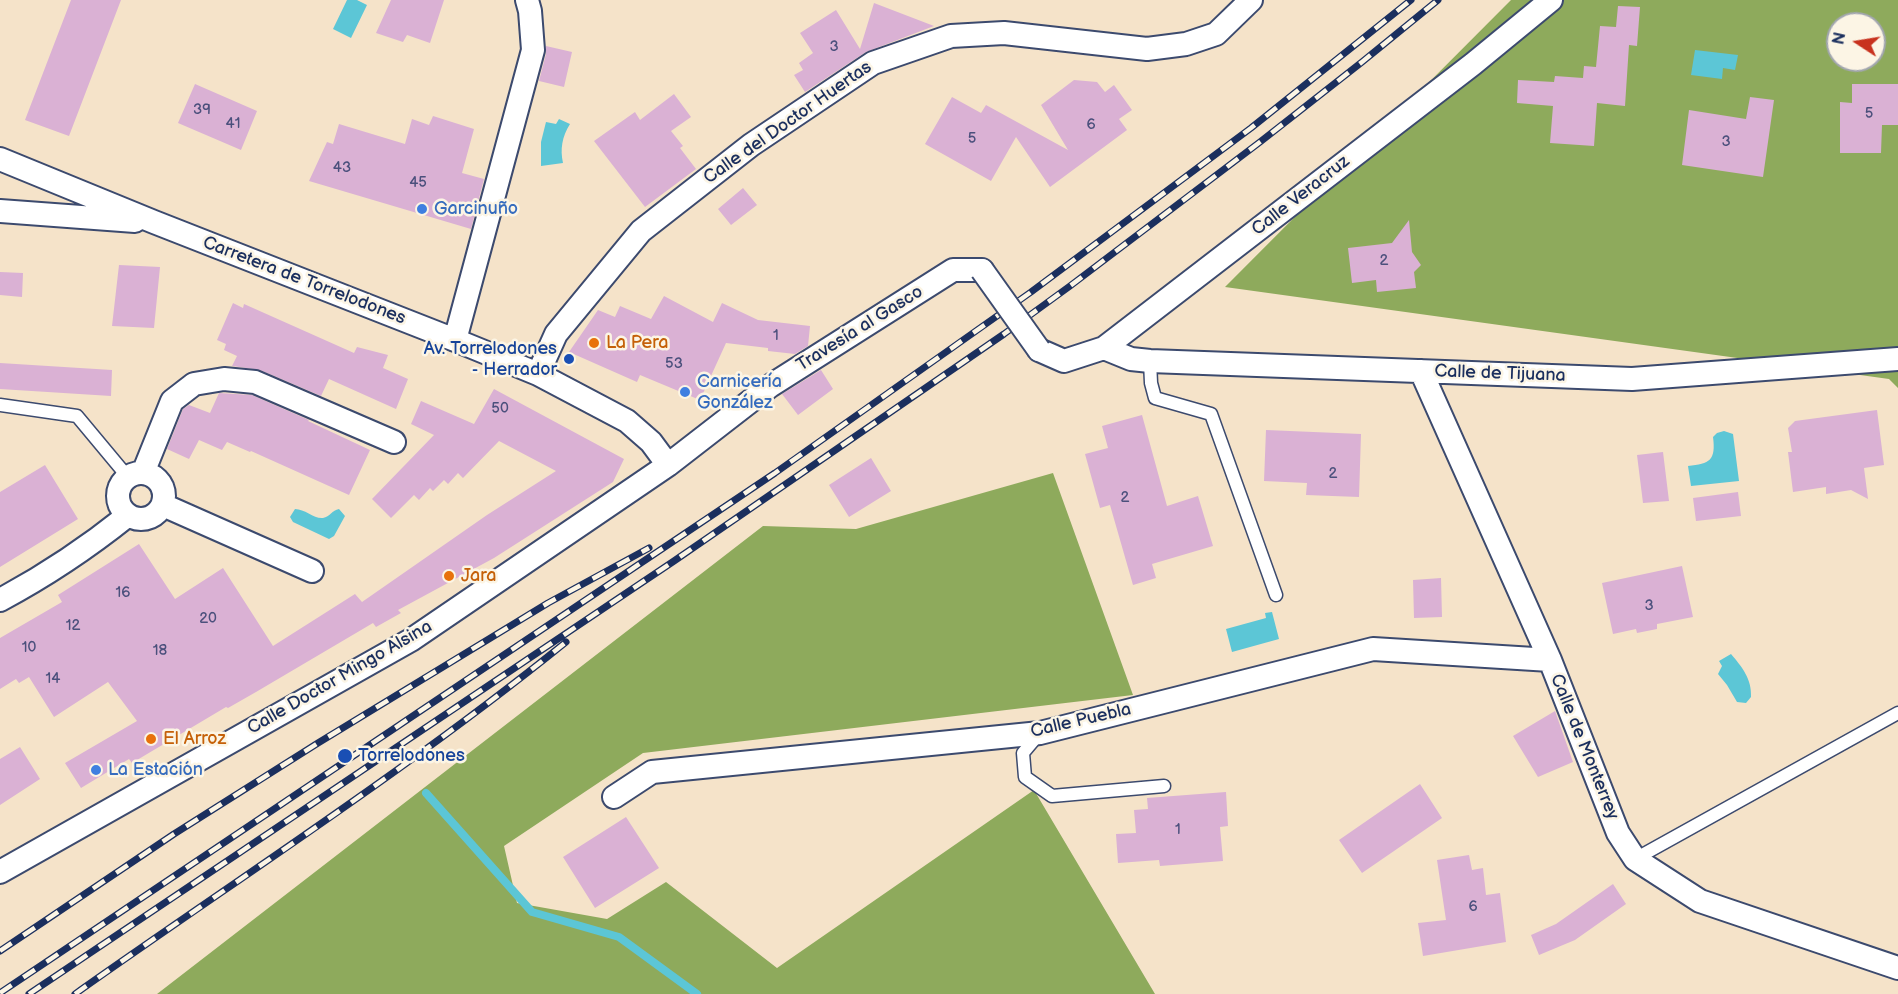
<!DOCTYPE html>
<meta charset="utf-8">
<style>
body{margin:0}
#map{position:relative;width:1898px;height:994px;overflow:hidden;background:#f5e3c9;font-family:"Balsamiq Sans",sans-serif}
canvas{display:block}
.north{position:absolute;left:1826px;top:12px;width:60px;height:60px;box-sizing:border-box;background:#fcf5e5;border:2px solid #a2a6af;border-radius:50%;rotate:282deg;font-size:16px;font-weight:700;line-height:24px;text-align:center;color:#1b2f5e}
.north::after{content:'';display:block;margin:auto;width:21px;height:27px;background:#c8321e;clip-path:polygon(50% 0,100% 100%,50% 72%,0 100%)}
</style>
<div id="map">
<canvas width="1898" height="994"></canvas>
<div class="north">N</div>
</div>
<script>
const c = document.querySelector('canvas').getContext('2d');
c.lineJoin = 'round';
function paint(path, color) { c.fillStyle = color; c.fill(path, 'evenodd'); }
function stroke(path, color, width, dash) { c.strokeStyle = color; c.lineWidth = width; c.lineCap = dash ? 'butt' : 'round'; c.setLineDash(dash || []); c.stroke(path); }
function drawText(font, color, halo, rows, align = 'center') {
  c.font = font + ' "Balsamiq Sans",sans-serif'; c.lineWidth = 5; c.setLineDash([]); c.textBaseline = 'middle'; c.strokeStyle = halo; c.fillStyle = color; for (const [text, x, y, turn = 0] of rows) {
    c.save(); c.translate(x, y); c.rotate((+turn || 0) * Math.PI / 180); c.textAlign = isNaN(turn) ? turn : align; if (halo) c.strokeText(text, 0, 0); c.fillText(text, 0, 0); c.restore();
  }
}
paint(new Path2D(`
 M 1511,0 L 1898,0 L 1898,388 L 1889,379 L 1225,287 ZM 1838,24 L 1874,24 L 1874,60 L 1838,60 Z
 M 1053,473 L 1133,695 L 643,753 L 504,846 L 517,903 L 607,919 L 666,882 L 777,968 L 1034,790 L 1155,994 L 157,994 L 763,526 L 856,529 Z`), '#8eaa5c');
paint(new Path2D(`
 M 347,0 L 357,0 L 367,5 L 351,38 L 333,29 Z
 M 1695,50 L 1738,55 L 1735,70 L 1723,68 L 1722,79 L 1691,75 Z
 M 559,119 L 570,124 C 562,137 560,149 563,163 L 541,166 L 541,142 L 546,122 L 556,124 Z
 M 1724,431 L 1733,434 L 1739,481 L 1691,486 L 1688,466 C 1710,464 1716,460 1713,437 L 1717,433 Z
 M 295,509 C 305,509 314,519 323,518 C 330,517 332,510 339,509 L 345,516 L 334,536 L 329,539 L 293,522 L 290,517 Z
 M 1272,612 L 1279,639 L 1232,652 L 1226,629 L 1266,618 L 1265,613 Z
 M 1731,654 C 1742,667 1752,679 1751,697 L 1746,703 L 1737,702 L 1727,685 L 1718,674 L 1722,666 L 1719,661 Z`), '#5cc6d6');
stroke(new Path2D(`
 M 426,793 L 532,912 L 619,937 L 697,994`), '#5cc6d6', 8);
paint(new Path2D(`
 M 71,0 L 121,0 L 69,136 L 25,120 Z
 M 391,0 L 444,0 L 430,43 L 407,35 L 403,42 L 376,33 Z
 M 874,3 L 934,26 L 866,52 L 805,92 L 794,75 L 803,70 L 799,63 L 813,53 L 800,33 L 836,10 L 860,49 Z
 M 1618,6 L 1640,7 L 1637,46 L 1629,45 L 1625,106 L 1597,103 L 1594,146 L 1550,143 L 1553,106 L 1517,103 L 1518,80 L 1554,82 L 1555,76 L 1583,78 L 1584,66 L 1596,67 L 1600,26 L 1616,27 Z
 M 546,46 L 572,52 L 564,87 L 539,81 L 546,54 Z
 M 1074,80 L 1097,82 L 1105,92 L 1114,85 L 1132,110 L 1119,119 L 1127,130 L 1050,187 L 1016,137 L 991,181 L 925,144 L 952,97 L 981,113 L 986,105 L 1068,150 L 1041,105 Z
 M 195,84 L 257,111 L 241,150 L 178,123 Z
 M 1852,84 L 1898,84 L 1898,125 L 1882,125 L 1881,153 L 1840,153 L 1840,102 L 1852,103 Z
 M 674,94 L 691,117 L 671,131 L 683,146 L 680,148 L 696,169 L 645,207 L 594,141 L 635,112 L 640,120 Z
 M 1750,97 L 1774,100 L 1763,177 L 1682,165 L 1689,110 L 1746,119 Z
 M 433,116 L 474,129 L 462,173 L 484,179 L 471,229 L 309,181 L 327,142 L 333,144 L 339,124 L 405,144 L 412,119 L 429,125 Z
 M 743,188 L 757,205 L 731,225 L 718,209 Z
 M 1409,220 L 1412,252 L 1421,265 L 1414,272 L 1416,288 L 1377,292 L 1376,280 L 1352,283 L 1348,248 L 1392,243 Z
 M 119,265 L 160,267 L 154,328 L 112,326 Z
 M 0,272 L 23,273 L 22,297 L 0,295 Z
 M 664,296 L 713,322 L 722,303 L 758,320 L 810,326 L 808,346 L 795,354 L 768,351 L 768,348 L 726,343 L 700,400 L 640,375 L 637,382 L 569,352 L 598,310 L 615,317 L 620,306 L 651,319 Z
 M 233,303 L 243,308 L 244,304 L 354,353 L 357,347 L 388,355 L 383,368 L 408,379 L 396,409 L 329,379 L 321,396 L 260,370 L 232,366 L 237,356 L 224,350 L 226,344 L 217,340 Z
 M 0,363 L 112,370 L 111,396 L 0,389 Z
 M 821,370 L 833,389 L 798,415 L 782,394 Z
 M 494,389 L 624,459 L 613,482 L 494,558 L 398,610 L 401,613 L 376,627 L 373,623 L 256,692 L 228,708 L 226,707 L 132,763 L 129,759 L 81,788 L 65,763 L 137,721 L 108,682 L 54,717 L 29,677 L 19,683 L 16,679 L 0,689 L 0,638 L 62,602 L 58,595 L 139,544 L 175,599 L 223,568 L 273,646 L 355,594 L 362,602 L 487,515 L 556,471 L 499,441 L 463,478 L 458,473 L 448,484 L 444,480 L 433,491 L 430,488 L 419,500 L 414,495 L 391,518 L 372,499 L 434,435 L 411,424 L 421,401 L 474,424 Z
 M 219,393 L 252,395 L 309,420 L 308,421 L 370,450 L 349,495 L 251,451 L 250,452 L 227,442 L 222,450 L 199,440 L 189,459 L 167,449 L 183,409 L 189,405 L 210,413 Z
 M 1877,410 L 1884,465 L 1864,468 L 1868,499 L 1851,490 L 1826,494 L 1826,487 L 1793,492 L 1788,452 L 1792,452 L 1788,428 L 1795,421 Z
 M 1142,415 L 1167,506 L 1198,496 L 1213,546 L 1152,564 L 1156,578 L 1133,585 L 1110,505 L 1100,508 L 1085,454 L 1108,448 L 1102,426 Z
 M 1266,430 L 1361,434 L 1359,497 L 1306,495 L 1307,483 L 1264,481 Z
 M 1663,452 L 1669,501 L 1643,503 L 1637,455 Z
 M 871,458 L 891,491 L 849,517 L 829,485 Z
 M 45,465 L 78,519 L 0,567 L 0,492 Z
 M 1738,492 L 1741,516 L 1696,521 L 1693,498 Z
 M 1682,566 L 1693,617 L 1657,624 L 1657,629 L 1637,633 L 1636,629 L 1613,634 L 1602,583 Z
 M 1441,578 L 1442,617 L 1414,618 L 1413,580 Z
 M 1555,711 L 1573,762 L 1538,777 L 1513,736 Z
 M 20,747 L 40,779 L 0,805 L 0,759 Z
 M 1420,784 L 1442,818 L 1362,873 L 1339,840 Z
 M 1226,792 L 1228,826 L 1220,827 L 1223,861 L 1160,866 L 1159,860 L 1118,863 L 1116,834 L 1136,833 L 1134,810 L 1148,809 L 1147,798 Z
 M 626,817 L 659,868 L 595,908 L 563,857 Z
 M 1469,855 L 1472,870 L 1483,868 L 1486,895 L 1500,893 L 1506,942 L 1423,956 L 1418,923 L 1446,920 L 1437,860 Z
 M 1613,884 L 1626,904 L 1575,940 L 1539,955 L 1531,935 L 1556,924 Z`), '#dab1d4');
const service = new Path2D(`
 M 1150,361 L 1151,383 L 1155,398 L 1211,414 L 1276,595
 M 0,405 L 77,416 L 127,476
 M 1039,734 L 1023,753 L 1025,777 L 1052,796 L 1164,786
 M 1635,859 L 1898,713`);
const minor = new Path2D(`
 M 0,159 L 154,222 L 455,340 L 538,374 L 627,421 L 651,442 L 668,465
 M 0,211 L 135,221
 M 455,340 L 533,50 L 530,11 L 527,0
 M 1104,348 L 1131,359 L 1150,361 L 1632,379 L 1898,359
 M 1039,350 L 1064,361 L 1104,348 L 1473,64 L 1551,0
 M 1421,371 L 1550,660 L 1618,833 L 1635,859 L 1700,901 L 1898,968
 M 538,374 L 556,334 L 641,231 L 751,145 L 873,63 L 951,36 L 1004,33 L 1147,49 L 1186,44 L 1216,34 L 1251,0
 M118 496a23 23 0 1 1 46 0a23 23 0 1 1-46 0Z
 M 143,473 L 172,401 L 194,384 L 224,379 L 255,382 L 394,442
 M 163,505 L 312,571
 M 0,600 C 45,576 87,548 127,516
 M 614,797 L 652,772 L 1040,733 L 1373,649 L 1550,660
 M 0,872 L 411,640 L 668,465 L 770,386 L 953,270 L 982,270`);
stroke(service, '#3c4a6e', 15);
stroke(minor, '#3c4a6e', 26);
stroke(service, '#fff', 12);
stroke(minor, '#fff', 22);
const rail = new Path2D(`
 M 0,951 L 174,834 L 318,743 L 548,603 L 649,548
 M 0,993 L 775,473 L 1031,292 L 1251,128 L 1411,0
 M 29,994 L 674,561 L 1004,334 L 1070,286 L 1260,142 L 1362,62 L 1438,0
 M 75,994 C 239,878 409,769 566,642`);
stroke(rail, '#1b2f5e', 7);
stroke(rail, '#fcf5e5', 4.5, [14]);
const minorBridge = new Path2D(`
 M 982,270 L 1039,350`);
stroke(minorBridge, '#3c4a6e', 26, []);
stroke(minorBridge, '#fff', 22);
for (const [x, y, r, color] of [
 [422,209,6,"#3f7fe0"],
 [594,343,6,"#e8710a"],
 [569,359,6,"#1a4fb4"],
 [685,392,6,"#3f7fe0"],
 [449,576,6,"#e8710a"],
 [151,739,6,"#e8710a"],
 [345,756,8,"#1a4fb4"],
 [96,770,6,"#3f7fe0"]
]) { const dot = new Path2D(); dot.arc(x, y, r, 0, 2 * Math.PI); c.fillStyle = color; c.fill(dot); stroke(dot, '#fcf5e5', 2); }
drawText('15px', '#4b507c', null, [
 ["3",834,47],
 ["39",202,110],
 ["5",1869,114],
 ["41",233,124],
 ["6",1091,125],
 ["5",972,139],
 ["3",1726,142],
 ["43",342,168],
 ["45",418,183],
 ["2",1384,261],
 ["1",776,336],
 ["53",674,364],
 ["50",500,409],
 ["2",1333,474],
 ["2",1125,498],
 ["16",123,593],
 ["3",1649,606],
 ["20",208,619],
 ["12",73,626],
 ["10",29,648],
 ["18",160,651],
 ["14",53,679],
 ["1",1178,830],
 ["6",1473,907]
]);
drawText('18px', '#1b2f5e', '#fcf5e5', [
 ["Calle del Doctor Huertas",788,123,-35],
 ["Calle Veracruz",1301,196,-38],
 ["Carretera de Torrelodones",304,281,21],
 ["Travesía al Gasco",860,329,-32],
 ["Calle de Tijuana",1500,374,2],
 ["Calle Doctor Mingo Alsina",340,678,-30],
 ["Calle Puebla",1081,721,-13],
 ["Calle de Monterrey",1584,747,68]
]);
drawText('18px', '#366cbe', '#fcf5e5', [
 ["Garcinuño",434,209],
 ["Carnicería",697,382],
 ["González",697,403],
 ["La Estación",108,770]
], 'left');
drawText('18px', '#c56008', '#fcf5e5', [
 ["La Pera",606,343],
 ["Jara",461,576],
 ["El Arroz",163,739]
], 'left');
drawText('18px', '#164399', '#fcf5e5', [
 ["Av. Torrelodones",557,349],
 ["- Herrador",557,370],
 ["Torrelodones",358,756,"left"]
], 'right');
</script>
